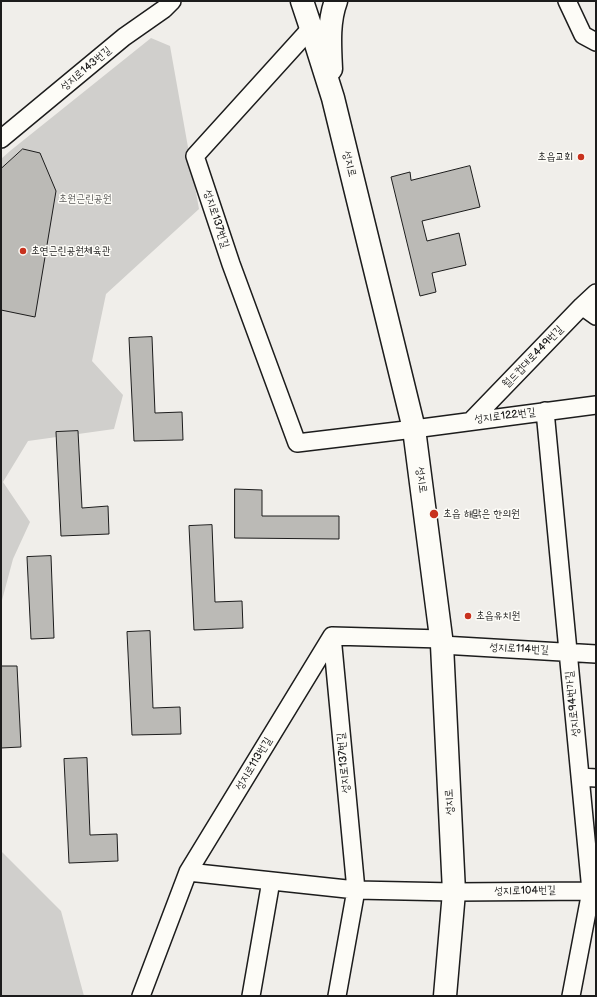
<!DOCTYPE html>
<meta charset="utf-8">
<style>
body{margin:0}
#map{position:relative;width:597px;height:997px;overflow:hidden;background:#f0eeea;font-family:"Balsamiq Sans",sans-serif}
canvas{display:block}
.frame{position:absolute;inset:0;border:2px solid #1c1c1c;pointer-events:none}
</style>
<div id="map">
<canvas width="597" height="997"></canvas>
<div class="frame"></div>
</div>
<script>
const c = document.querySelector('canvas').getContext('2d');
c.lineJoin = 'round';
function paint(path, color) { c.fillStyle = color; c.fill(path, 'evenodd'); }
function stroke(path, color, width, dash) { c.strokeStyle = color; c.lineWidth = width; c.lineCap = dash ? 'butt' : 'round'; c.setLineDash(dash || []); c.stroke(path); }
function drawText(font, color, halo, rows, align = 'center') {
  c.font = font + ' "Balsamiq Sans","Poor Story",sans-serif'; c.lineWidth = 3; c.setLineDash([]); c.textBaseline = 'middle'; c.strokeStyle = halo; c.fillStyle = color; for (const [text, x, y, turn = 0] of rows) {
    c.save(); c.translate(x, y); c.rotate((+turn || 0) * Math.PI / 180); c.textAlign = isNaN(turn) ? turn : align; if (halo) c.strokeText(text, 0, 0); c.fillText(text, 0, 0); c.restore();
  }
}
paint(new Path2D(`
 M 151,38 L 170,46 L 199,209 L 106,294 L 92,361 L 123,395 L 114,429 L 28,441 L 3,482 L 30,522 L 13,559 L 1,604 L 1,159 L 10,151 Z
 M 1,851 L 61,911 L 84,996 L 1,996 Z`), '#d0cfcc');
const building = new Path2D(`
 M 23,149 L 40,153 L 56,191 L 35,317 L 1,310 L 1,169 Z
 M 470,166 L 480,207 L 422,221 L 427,241 L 459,233 L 466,265 L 432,273 L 436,292 L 420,296 L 391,177 L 410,172 L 411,180 Z
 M 152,337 L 155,413 L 182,412 L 183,440 L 134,441 L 129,338 Z
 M 78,431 L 82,508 L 108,506 L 109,534 L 61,536 L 56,432 Z
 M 235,489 L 262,490 L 262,516 L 339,516 L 339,539 L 235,538 Z
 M 212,525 L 215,602 L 242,601 L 243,628 L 194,630 L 189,526 Z
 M 51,556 L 54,638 L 31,639 L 27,557 Z
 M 150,631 L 153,708 L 180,707 L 181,734 L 132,735 L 127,632 Z
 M 1,666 L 17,666 L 21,747 L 1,748 Z
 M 87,758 L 90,835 L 117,834 L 118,861 L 69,863 L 64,759 Z`);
paint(building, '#bbbab6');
stroke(building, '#1c1c1c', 1);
const street = new Path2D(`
 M 567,1 L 583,35 L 596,42
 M 311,28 L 195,156 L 231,264 L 297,443 L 414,429 L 596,405
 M 1,139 L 124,37 L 164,9 L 172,1
 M 582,306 L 596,316
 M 545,411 L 591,891 L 571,996
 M 471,421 L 582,306 L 596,293
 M 332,636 L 356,890 L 337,996
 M 332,636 L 442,639
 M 442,645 L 596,654
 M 580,777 L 596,778
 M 188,872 L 356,890 L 454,892 L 596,891
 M 141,996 L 188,872 L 332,636
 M 251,996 L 271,881`);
const secondary = new Path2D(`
 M 302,1 L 311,28 L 333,98 L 414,429 L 442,645 L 454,892 L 445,996
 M 331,69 C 330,47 328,22 336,1`);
stroke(street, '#1c1c1c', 20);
stroke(secondary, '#1c1c1c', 25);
stroke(street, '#fdfcf7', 17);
stroke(secondary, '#fdfcf7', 22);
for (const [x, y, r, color] of [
 [581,157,4,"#c8321e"],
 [23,251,4,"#c8321e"],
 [434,514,5,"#c8321e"],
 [468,616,4,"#c8321e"]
]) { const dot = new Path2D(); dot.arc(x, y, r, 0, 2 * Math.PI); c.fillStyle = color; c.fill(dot); stroke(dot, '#fdfcf7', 1.5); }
drawText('11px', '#1c1c1c', '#fdfcf7', [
 ["성지로143번길",86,69,-40],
 ["성지로",349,164,76],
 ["성지로137번길",216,219,72],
 ["월드컵대로449번길",533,357,-46],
 ["성지로122번길",505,416,-7],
 ["성지로",421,480,82],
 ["성지로114번길",519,649,3],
 ["성지로94번가길",573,704,-96],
 ["성지로137번길",344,763,-95],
 ["성지로113번길",254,764,-59],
 ["성지로",450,802,-93],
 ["성지로104번길",525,891,-1]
]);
drawText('11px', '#1c1c1c', '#fdfcf7', [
 ["초읍교회",573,157,"right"],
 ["초연근린공원체육관",31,251],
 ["초읍 해맑은 한의원",443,514],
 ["초읍유치원",476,616]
], 'left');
drawText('11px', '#5b5b5a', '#fdfcf7', [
 ["초원근린공원",85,199]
]);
</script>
